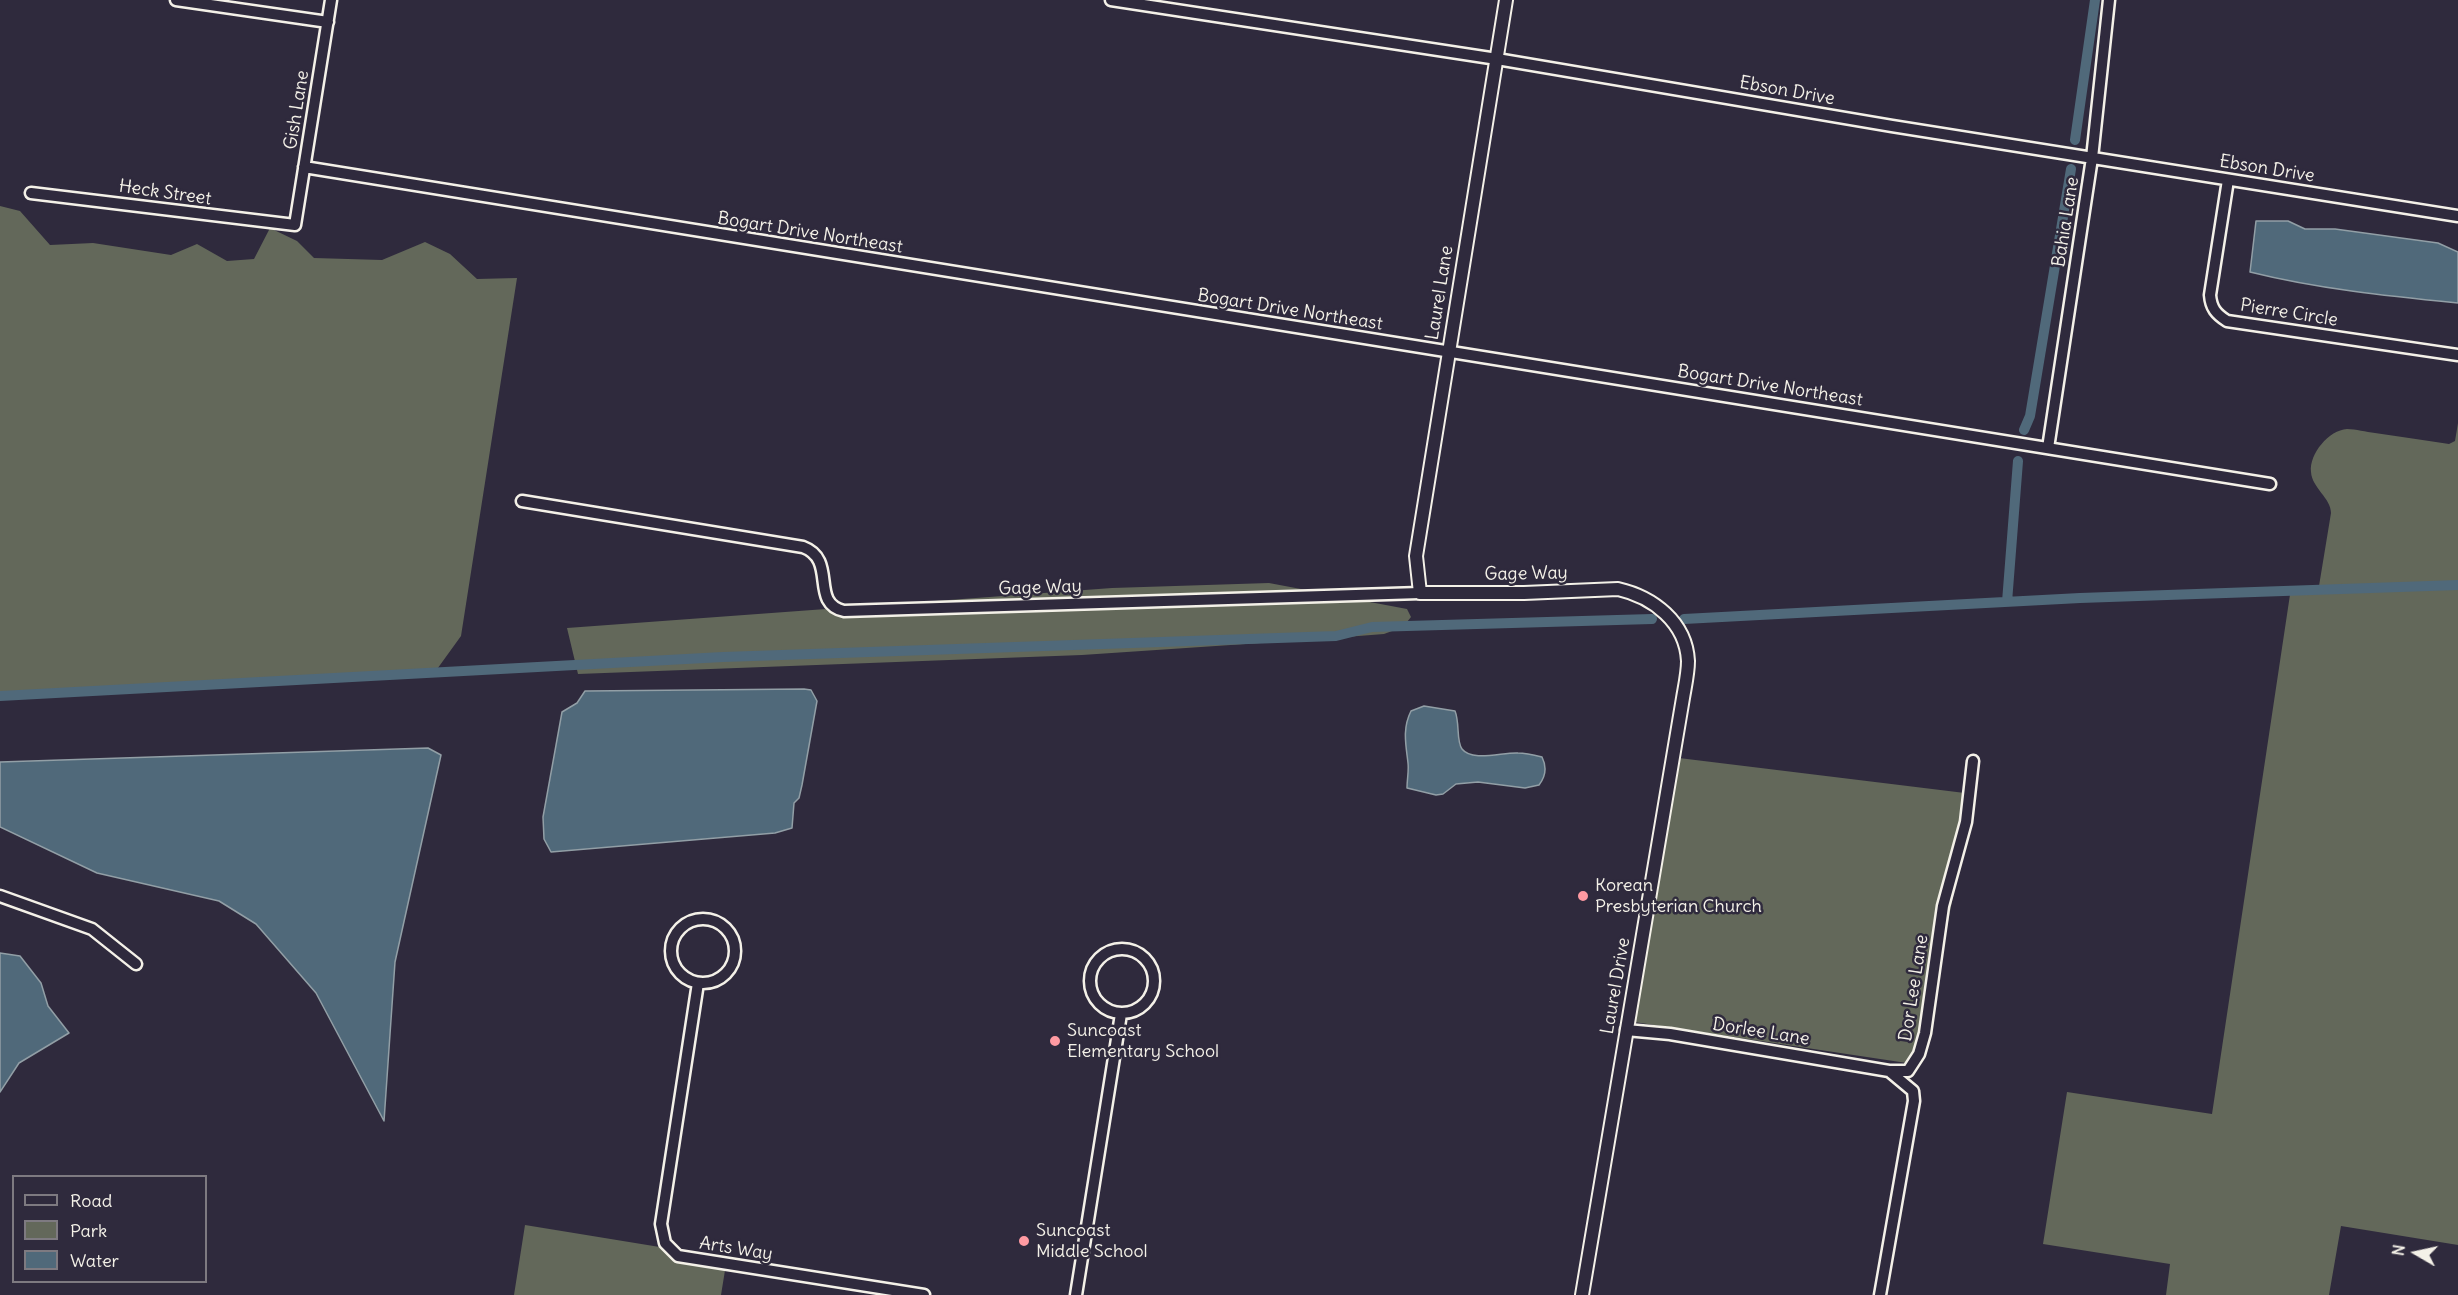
<!DOCTYPE html>
<style>
body{margin:0}
#map{position:relative;width:2458px;height:1295px;overflow:hidden;background:#2f2a3d;font-family:Delius,sans-serif}
canvas{display:block}
.legend{position:absolute;left:12px;top:1175px;width:195px;height:108px;box-sizing:border-box;background:#2f2a3d;border:2px solid #7e7a81;margin:0;padding:8px 10px;list-style:none;font-size:18px;color:#f4f1e8}
.legend li{display:flex;align-items:center;gap:12px;height:30px}
.legend b{width:30px;border:2px solid #7e7a81}
.north{position:absolute;left:2386px;top:1223px;width:60px;height:60px;-webkit-text-stroke:4px #2f2a3d;paint-order:stroke;rotate:279deg;font-size:16px;font-weight:700;line-height:24px;text-align:center;color:#f4f1e8}
.north::after{content:'';display:block;margin:auto;width:21px;height:27px;background:#f4f1e8;clip-path:polygon(50% 0,100% 100%,50% 72%,0 100%)}
</style>
<div id="map">
<canvas width="2458" height="1295"></canvas>
<ul class="legend">
<li><b style="height:8px;background:#2f2a3d"></b>Road</li>
<li><b style="height:16px;background:#63685a"></b>Park</li>
<li><b style="height:16px;background:#50697a"></b>Water</li>
</ul>
<div class="north">N</div>
</div>
<script>
const c = document.querySelector('canvas').getContext('2d');
c.lineJoin = 'round';
function paint(path, color) { c.fillStyle = color; c.fill(path, 'evenodd'); }
function stroke(path, color, width, dash) { c.strokeStyle = color; c.lineWidth = width; c.lineCap = dash ? 'butt' : 'round'; c.setLineDash(dash || []); c.stroke(path); }
function drawText(font, color, halo, rows, align = 'center') {
  c.font = font + ' Delius,sans-serif'; c.lineWidth = 5; c.setLineDash([]); c.textBaseline = 'middle'; c.strokeStyle = halo; c.fillStyle = color; for (const [text, x, y, turn = 0] of rows) {
    c.save(); c.translate(x, y); c.rotate((+turn || 0) * Math.PI / 180); c.textAlign = isNaN(turn) ? turn : align; if (halo) c.strokeText(text, 0, 0); c.fillText(text, 0, 0); c.restore();
  }
}
paint(new Path2D(`
 M 0,206 L 20,211 L 50,245 L 93,243 L 171,255 L 197,244 L 227,261 L 254,259 L 270,228 L 297,241 L 314,258 L 382,260 L 425,242 L 450,254 L 477,279 L 517,278 L 461,636 L 435,672 L 0,693 Z
 M 2458,423 L 2458,1245 L 2341,1226 L 2329,1295 L 2166,1295 L 2170,1264 L 2043,1244 L 2067,1092 L 2212,1114 L 2291,588 L 2319,586 L 2331,513 C 2331,498 2312,488 2311,472 C 2309,454 2329,430 2347,429 C 2356,429 2366,432 2375,433 C 2400,437 2425,440 2449,444 L 2455,441 Z
 M 1269,583 L 1407,609 L 1411,617 L 1403,627 L 1384,634 L 1320,639 L 1082,655 L 578,674 L 567,628 L 1112,588 Z
 M 1679,758 L 1973,794 L 1920,1065 L 1634,1022 Z
 M 525,1225 L 727,1258 L 721,1295 L 514,1295 Z`), '#63685a');
const water = new Path2D(`
 M 2256,221 L 2288,221 L 2305,229 L 2335,229 L 2438,243 L 2458,252 L 2458,303 C 2388,296 2318,289 2250,272 Z
 M 804,689 L 811,690 L 817,701 L 802,785 L 799,798 L 794,803 L 792,828 L 775,833 L 551,852 L 544,839 L 543,817 L 562,712 L 577,703 L 585,691 Z
 M 1424,706 L 1455,711 C 1460,723 1456,741 1462,749 C 1472,762 1503,752 1518,753 C 1526,753 1534,755 1542,757 C 1547,767 1546,776 1539,785 L 1525,788 L 1478,782 L 1456,784 L 1443,794 L 1436,795 L 1407,788 C 1407,779 1409,771 1408,763 C 1406,745 1402,729 1411,711 Z
 M 428,748 L 441,755 L 395,962 L 384,1121 L 316,993 L 256,924 L 219,901 L 97,873 L 0,827 L 0,762 Z
 M 0,953 L 20,956 L 41,983 L 48,1006 L 69,1033 L 19,1063 L 0,1092 Z`);
paint(water, '#50697a');
stroke(water, '#929fa6', 1.5);
stroke(new Path2D(`
 M 2075,140 L 2095,0
 M 2024,430 L 2030,416 L 2071,169
 M 2007,602 L 2018,461
 M 1684,619 L 2080,598 L 2458,585
 M 0,696 L 723,657 L 1336,636 L 1372,627 L 1652,619`), '#50697a', 10);
const minor = new Path2D(`
 M 176,0 L 328,22
 M 1111,0 L 1497,59 L 1892,126 L 2458,216
 M 304,167 L 2270,484
 M 2228,180 L 2210,295 C 2211,308 2216,314 2227,321 L 2458,355
 M 31,193 L 295,225 L 331,0
 M 2048,448 L 2092,158 L 2109,0
 M 522,501 L 803,547 C 838,560 809,603 844,611 L 1420,593
 M 0,896 L 92,929 L 136,964
 M671 951a32 32 0 1 1 64 0a32 32 0 1 1-64 0Z
 M1090 981a32 32 0 1 1 64 0a32 32 0 1 1-64 0Z
 M 698,983 L 661,1224 L 665,1243 L 678,1256 L 924,1295
 M 1626,1030 L 1670,1034 L 1889,1071 L 1908,1071 L 1919,1054 L 1925,1033 L 1943,906 L 1966,822 L 1973,761
 M 1076,1295 L 1121,1014
 M 1880,1295 L 1914,1101 L 1913,1091 L 1889,1071`);
const tertiary = new Path2D(`
 M 1506,0 L 1416,556 L 1420,593 L 1524,593 L 1618,589 C 1653,597 1686,622 1688,661 C 1688,673 1685,686 1683,698 L 1582,1295`);
stroke(minor, '#f4f1e8', 15);
stroke(tertiary, '#f4f1e8', 16);
stroke(minor, '#2f2a3d', 10);
stroke(tertiary, '#2f2a3d', 12);
for (const [x, y, r, color] of [
 [1583,896,6,"#ff9aa2"],
 [1055,1041,6,"#ff9aa2"],
 [1024,1241,6,"#ff9aa2"]
]) { const dot = new Path2D(); dot.arc(x, y, r, 0, 2 * Math.PI); c.fillStyle = color; c.fill(dot); stroke(dot, '#2f2a3d', 2); }
drawText('18px', '#f4f1e8', '#2f2a3d', [
 ["Ebson Drive",1787,91,10],
 ["Gish Lane",297,110,-81],
 ["Ebson Drive",2267,169,9],
 ["Heck Street",165,193,8],
 ["Bahia Lane",2066,222,-81],
 ["Bogart Drive Northeast",810,233,9],
 ["Laurel Lane",1440,293,-81],
 ["Bogart Drive Northeast",1290,310,9],
 ["Pierre Circle",2289,313,9],
 ["Bogart Drive Northeast",1770,386,9],
 ["Gage Way",1526,574,-1],
 ["Gage Way",1040,588,-2],
 ["Laurel Drive",1616,986,-80],
 ["Dor Lee Lane",1914,988,-81],
 ["Dorlee Lane",1761,1032,9],
 ["Arts Way",736,1249,9]
]);
drawText('18px', '#f4f1e8', '#2f2a3d', [
 ["Korean",1595,886],
 ["Presbyterian Church",1595,907],
 ["Suncoast",1067,1031],
 ["Elementary School",1067,1052],
 ["Suncoast",1036,1231],
 ["Middle School",1036,1252]
], 'left');
</script>
